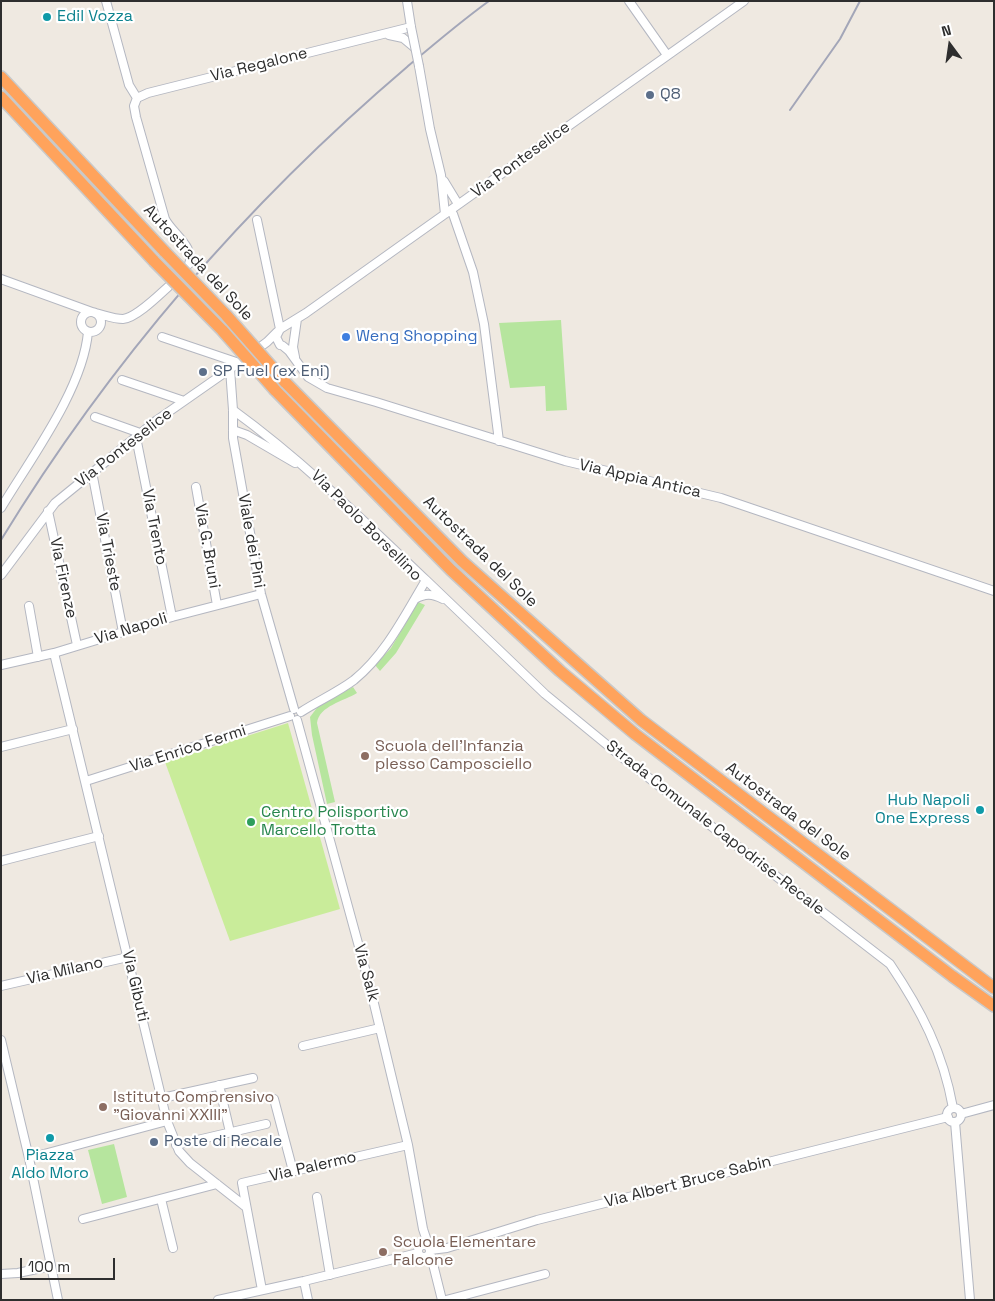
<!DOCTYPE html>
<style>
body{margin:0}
#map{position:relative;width:995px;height:1301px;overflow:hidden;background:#efe9e1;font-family:"Space Grotesk",sans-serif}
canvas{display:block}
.frame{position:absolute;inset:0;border:2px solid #2e2e2e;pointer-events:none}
.north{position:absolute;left:925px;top:20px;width:50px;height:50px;-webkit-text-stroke:4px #fff;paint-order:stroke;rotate:346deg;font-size:14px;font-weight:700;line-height:20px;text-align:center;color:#2e2e2e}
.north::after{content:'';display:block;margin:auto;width:18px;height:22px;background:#2e2e2e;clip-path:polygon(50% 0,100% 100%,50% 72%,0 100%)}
.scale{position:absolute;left:20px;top:1258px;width:95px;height:22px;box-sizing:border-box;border:2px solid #2e2e2e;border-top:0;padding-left:6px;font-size:15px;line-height:18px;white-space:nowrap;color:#2e2e2e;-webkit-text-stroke:4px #fff;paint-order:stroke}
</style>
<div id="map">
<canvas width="995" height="1301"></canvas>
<div class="frame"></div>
<div class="north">N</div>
<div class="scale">100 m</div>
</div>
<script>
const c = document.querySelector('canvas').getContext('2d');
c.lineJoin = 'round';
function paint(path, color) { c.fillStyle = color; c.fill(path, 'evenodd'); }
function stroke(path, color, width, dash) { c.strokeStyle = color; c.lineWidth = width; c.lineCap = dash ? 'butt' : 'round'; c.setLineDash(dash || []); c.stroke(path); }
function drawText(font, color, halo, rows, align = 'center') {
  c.font = font + ' "Space Grotesk",sans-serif'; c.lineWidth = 4.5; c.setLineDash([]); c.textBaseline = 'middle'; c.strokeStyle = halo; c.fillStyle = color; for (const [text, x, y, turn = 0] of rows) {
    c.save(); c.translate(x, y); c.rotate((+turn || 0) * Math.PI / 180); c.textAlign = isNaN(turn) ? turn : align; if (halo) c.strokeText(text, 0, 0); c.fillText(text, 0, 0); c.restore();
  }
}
paint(new Path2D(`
 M 561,320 L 567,410 L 546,411 L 545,386 L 510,388 L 499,323 Z
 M 418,602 L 425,605 L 396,653 L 380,671 L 375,665 L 391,648 Z
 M 353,687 L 357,693 C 344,701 319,706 317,723 L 335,802 L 327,804 L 312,735 L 310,717 L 319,705 Z
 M 114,1144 L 127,1197 L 102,1204 L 88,1150 Z`), '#b6e59e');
paint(new Path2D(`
 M 288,723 L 340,909 L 230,941 L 165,762 Z`), '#c9ec9a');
const minor = new Path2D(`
 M 106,1 L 129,85 L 137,98
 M 629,1 L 667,55
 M 389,35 L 403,38 L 415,48
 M 419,66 L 430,129 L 441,175 L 445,214
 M 444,181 L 458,204
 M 453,214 L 473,272 L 484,324 L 499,441
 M 257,220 L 280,329
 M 189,264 C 196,248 172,233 165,219 L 136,117 L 134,106 L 137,98 L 148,93 L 411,27 L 407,1
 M 1,279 L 92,312
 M81 322a10 10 0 1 1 20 0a10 10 0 1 1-20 0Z
 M 95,313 C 104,315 114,319 123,319 C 136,318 159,295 169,286
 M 162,337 L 239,363
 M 280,345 L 276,337 L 280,329 L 306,313 L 744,1
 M 283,346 L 289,351 L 308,377 L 327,388 L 376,402 L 565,461 L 721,498 L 994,591
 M 295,357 L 293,347 L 297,319
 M 230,369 L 233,410 L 233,438 L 261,594 L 294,709
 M 122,380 L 184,401
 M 233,410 C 303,461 364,521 426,580 C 405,615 386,654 354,680 C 338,692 318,701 301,712
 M 95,417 L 140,433
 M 233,430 L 247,435 L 295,463
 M 136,437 L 172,617
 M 92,472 L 123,632
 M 196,487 L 217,605
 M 1,508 C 31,458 83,389 88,332
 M 48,511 L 77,645
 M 1,575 L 55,503 L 157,420 L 230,369 L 267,342 L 277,332
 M 426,580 L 545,694 L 623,758 L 890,964 C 921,1010 943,1052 953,1108
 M 415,599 C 426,593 432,594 443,599
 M 29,606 L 38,657
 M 54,653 L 167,1121 L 179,1151 L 190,1163 L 246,1207
 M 1,665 L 54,653 L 172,617 L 261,594
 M 297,720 L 370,987 L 408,1145 L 423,1229 L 429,1247
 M 1,747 L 73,729
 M 86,781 L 290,716
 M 1,861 L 99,836
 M 1,986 L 128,957
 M 1,1040 L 29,1158 L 58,1300
 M 303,1046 L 380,1028
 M 219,1085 L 230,1132
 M 162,1098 L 253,1078
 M 274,1099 L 293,1171
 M947 1115a7 7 0 1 1 14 0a7 7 0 1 1-14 0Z
 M 961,1114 L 994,1105
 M 955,1122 L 970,1300
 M 176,1145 L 266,1124
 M 29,1158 L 167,1121
 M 317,1197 L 330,1275
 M 161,1199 L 173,1248
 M 83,1219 L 217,1184
 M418 1251a6 6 0 1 1 12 0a6 6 0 1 1-12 0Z
 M 430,1250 L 447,1248 L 537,1220 L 948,1117
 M 430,1252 L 442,1300
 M 1,1274 L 18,1273 L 51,1266
 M 304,1281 L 308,1300
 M 262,1290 L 242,1183 L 408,1145
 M 218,1300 L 304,1281 L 418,1253
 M 446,1300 L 545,1274`);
const highway = new Path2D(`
 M 1,77 L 165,252
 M 1,97 L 154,261
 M 285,382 L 462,561 L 641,720 L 994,988
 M 275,390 L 451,570 L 560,671 L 635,734 L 952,976 L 994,1006`);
stroke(minor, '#b4b7c1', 10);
stroke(highway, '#c9c9c9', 14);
stroke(minor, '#fff', 8);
stroke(highway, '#ffa35c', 11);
stroke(new Path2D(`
 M 790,110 L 840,39 L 860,1
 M 1,540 C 111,360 246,204 407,67 C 433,45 460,22 489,1`), '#a3a6b8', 2);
const minorBridge = new Path2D(`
 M 411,27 L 419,66`);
const highwayBridge = new Path2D(`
 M 165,252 L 226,315 L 285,382
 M 154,261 L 222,330 L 275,390`);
stroke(minorBridge, '#b4b7c1', 10, []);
stroke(highwayBridge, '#c9c9c9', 14, []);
stroke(minorBridge, '#fff', 8);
stroke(highwayBridge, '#ffa35c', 11);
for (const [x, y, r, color] of [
 [47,17,5,"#0f9aa8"],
 [650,95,5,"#5c6f8a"],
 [346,337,5,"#3f7fe0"],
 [203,372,5,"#5c6f8a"],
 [365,756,5,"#8d6e63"],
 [980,810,5,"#0f9aa8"],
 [251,822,5,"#2e9e5b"],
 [103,1107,5,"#8d6e63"],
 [50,1138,5,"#0f9aa8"],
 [154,1142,5,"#5c6f8a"],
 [383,1252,5,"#8d6e63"]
]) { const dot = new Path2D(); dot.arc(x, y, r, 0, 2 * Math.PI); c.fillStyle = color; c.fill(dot); stroke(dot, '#fff', 2); }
drawText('16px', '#0d838f', '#fff', [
 ["Edil Vozza",57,17],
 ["Hub Napoli",970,801,"right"],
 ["One Express",970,819,"right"],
 ["Piazza",50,1156,"center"],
 ["Aldo Moro",50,1174,"center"]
], 'left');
drawText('16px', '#2e2e2e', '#fff', [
 ["Via Regalone",259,65,-14],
 ["Via Ponteselice",521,160,-36],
 ["Autostrada del Sole",198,263,47],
 ["Via Ponteselice",124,448,-38],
 ["Via Appia Antica",640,479,13],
 ["Via Paolo Borsellino",366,526,45],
 ["Via Trento",154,527,79],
 ["Viale dei Pini",251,541,80],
 ["Via G. Bruni",207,546,80],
 ["Via Trieste",108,552,79],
 ["Autostrada del Sole",480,552,44],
 ["Via Firenze",63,578,78],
 ["Via Napoli",131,629,-17],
 ["Via Enrico Fermi",188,749,-18],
 ["Autostrada del Sole",788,812,37],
 ["Strada Comunale Capodrise-Recale",715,828,38],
 ["Via Milano",65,971,-13],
 ["Via Salk",366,973,75],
 ["Via Gibuti",135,986,77],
 ["Via Palermo",313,1167,-13],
 ["Via Albert Bruce Sabin",688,1182,-14]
]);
drawText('16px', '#4e5e75', '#fff', [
 ["Q8",660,95],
 ["SP Fuel (ex Eni)",213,372],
 ["Poste di Recale",164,1142]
], 'left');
drawText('16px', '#366cbe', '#fff', [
 ["Weng Shopping",356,337]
], 'left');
drawText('16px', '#785e54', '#fff', [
 ["Scuola dell'Infanzia",375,747],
 ["plesso Camposciello",375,765],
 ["Istituto Comprensivo",113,1098],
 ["\"Giovanni XXIII\"",113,1116],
 ["Scuola Elementare",393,1243],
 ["Falcone",393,1261]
], 'left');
drawText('16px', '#27864d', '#fff', [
 ["Centro Polisportivo",261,813],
 ["Marcello Trotta",261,831]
], 'left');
</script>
